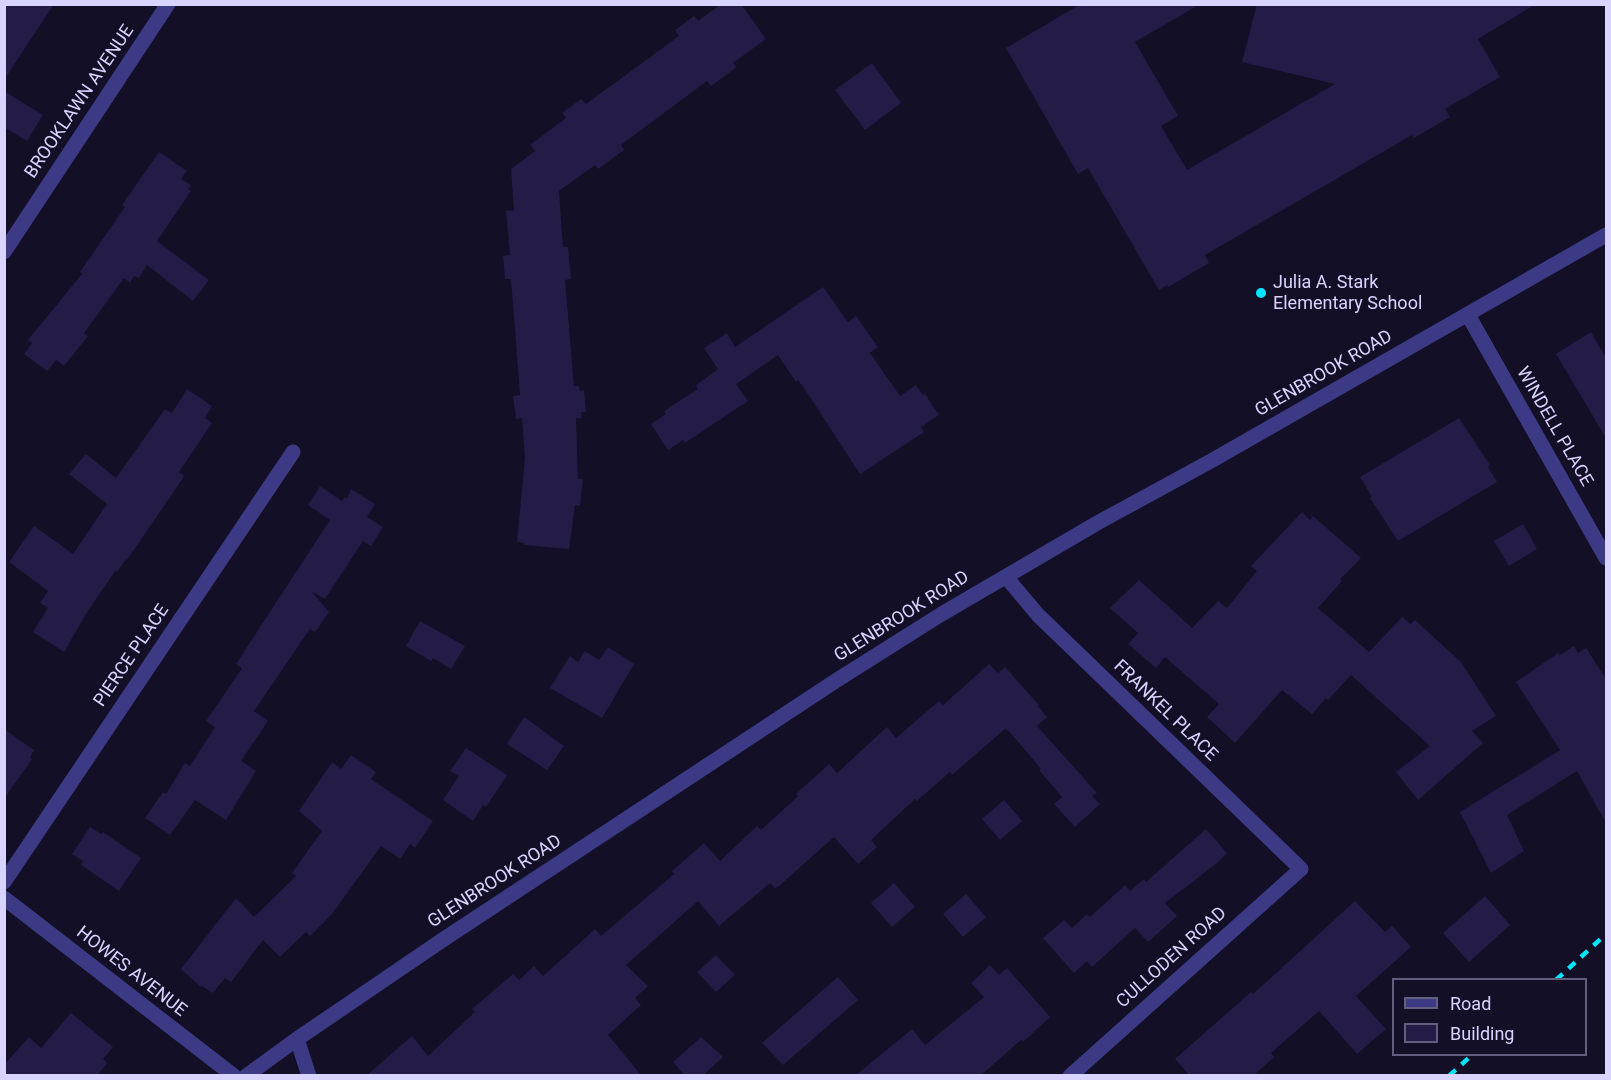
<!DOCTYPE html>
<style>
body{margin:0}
#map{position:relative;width:1611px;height:1080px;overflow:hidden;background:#130f26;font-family:Roboto,sans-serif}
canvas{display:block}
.frame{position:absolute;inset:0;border:6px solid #d9d4ff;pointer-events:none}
.legend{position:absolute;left:1392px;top:978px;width:195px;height:78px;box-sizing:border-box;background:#130f26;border:2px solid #625e7d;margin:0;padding:8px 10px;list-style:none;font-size:18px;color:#d9d4ff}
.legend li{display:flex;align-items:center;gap:12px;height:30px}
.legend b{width:30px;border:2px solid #625e7d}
</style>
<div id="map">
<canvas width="1611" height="1080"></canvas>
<div class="frame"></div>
<ul class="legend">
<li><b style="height:8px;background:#3d3a85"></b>Road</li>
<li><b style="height:16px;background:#241b47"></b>Building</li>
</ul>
</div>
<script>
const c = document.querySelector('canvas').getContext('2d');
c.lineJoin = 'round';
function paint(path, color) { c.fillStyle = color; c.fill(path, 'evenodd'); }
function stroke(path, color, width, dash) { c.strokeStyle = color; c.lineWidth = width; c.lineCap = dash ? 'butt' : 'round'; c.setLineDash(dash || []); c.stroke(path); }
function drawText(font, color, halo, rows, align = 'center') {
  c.font = font + ' Roboto,sans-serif'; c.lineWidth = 4.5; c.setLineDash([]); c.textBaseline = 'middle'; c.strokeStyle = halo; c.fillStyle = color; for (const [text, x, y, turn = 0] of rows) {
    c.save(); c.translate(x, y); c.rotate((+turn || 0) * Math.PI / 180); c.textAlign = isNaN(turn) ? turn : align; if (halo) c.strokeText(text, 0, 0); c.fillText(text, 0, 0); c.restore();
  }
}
paint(new Path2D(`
 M 4,4 L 54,4 L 4,80 Z
 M 721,4 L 741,4 L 766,39 L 733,63 L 737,67 L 711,86 L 707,81 L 621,145 L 624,150 L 598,169 L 595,165 L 559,191 L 563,247 L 568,247 L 571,279 L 565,280 L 574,386 L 579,386 L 580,391 L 584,390 L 586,412 L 581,412 L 582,418 L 576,418 L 578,479 L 583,479 L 580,506 L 575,505 L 569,549 L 524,545 L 524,543 L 517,542 L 525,458 L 522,418 L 516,419 L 513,396 L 520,395 L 511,279 L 505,279 L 503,256 L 510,255 L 506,211 L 514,210 L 511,169 L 535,151 L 530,145 L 566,118 L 562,113 L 581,99 L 586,104 L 679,36 L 675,30 L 694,16 L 698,21 Z
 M 1081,4 L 1200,4 L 1135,42 L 1178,116 L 1161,126 L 1187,170 L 1335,84 L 1242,62 L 1257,4 L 1536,4 L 1478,39 L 1500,77 L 1445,109 L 1450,117 L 1414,138 L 1412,135 L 1205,255 L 1209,263 L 1168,287 L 1167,285 L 1159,290 L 1088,168 L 1078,174 L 1006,48 Z
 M 872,63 L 901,103 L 865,130 L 835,90 Z
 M 4,91 L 43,115 L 27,141 L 4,127 Z
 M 159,152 L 187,171 L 181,179 L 191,185 L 188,189 L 191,191 L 157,241 L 209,280 L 193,301 L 147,265 L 139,278 L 134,276 L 130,283 L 124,278 L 84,333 L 88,336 L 64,366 L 56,360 L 47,371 L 24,354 L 32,343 L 28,340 L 82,274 L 80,272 L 125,207 L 122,205 Z
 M 823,287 L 848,322 L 856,316 L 878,347 L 870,353 L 900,396 L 916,385 L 923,395 L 925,394 L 939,415 L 921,427 L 924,432 L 860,474 L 808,394 L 798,380 L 796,382 L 778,355 L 736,384 L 748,401 L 685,443 L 683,440 L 668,450 L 651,424 L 666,414 L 664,411 L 698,389 L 696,385 L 716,371 L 718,369 L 704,348 L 727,333 L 735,347 Z
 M 1591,332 L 1606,358 L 1606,438 L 1556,354 Z
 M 187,389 L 212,406 L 205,418 L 212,423 L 179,472 L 184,475 L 183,478 L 127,560 L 126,559 L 117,572 L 116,570 L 89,609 L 64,652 L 33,632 L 48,608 L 40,603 L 48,591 L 9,562 L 34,526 L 73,554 L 107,504 L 69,474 L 86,454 L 116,478 L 165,409 L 172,413 Z
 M 1459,418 L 1490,465 L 1488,467 L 1497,482 L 1398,541 L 1370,498 L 1372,497 L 1360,477 Z
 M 320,486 L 342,501 L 345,497 L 347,499 L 351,489 L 375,504 L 367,517 L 383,527 L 371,546 L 363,541 L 325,599 L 311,591 L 329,612 L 315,632 L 310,629 L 254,711 L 268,721 L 241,761 L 256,771 L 226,820 L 195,800 L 170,835 L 145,818 L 163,792 L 166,794 L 185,763 L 190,766 L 215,727 L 206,721 L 242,668 L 236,664 L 330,520 L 308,505 Z
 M 1302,512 L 1310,520 L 1313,516 L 1361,558 L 1340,579 L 1342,581 L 1318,608 L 1369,652 L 1402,617 L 1411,624 L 1415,620 L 1461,662 L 1496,716 L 1472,731 L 1483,743 L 1418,800 L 1396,772 L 1430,746 L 1351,675 L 1328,700 L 1326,698 L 1312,714 L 1282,690 L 1235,743 L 1207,717 L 1219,704 L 1165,657 L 1156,668 L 1128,644 L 1138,633 L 1110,608 L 1139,580 L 1192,628 L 1218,601 L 1227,608 L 1257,571 L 1251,566 Z
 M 1523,524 L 1537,549 L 1509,566 L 1494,541 Z
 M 420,621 L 465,646 L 451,669 L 433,658 L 431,661 L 406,646 Z
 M 1574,646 L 1578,653 L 1586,648 L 1606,679 L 1606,823 L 1577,771 L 1507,815 L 1524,851 L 1491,873 L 1460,812 L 1560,750 L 1516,682 L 1558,653 L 1560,655 Z
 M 608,647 L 634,664 L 602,718 L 550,688 L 570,656 L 578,662 L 585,651 L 599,660 Z
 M 989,664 L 998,673 L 1005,667 L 1039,705 L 1038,706 L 1047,717 L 1037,726 L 1097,793 L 1092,796 L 1100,804 L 1075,827 L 1054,804 L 1062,797 L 1039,770 L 1041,769 L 1009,731 L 1005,729 L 952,775 L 950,772 L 917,801 L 915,799 L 871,840 L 877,847 L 858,864 L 834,837 L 779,886 L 775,888 L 770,883 L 719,926 L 698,901 L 626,965 L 648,986 L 635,998 L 641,1005 L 608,1035 L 642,1076 L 366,1076 L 412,1036 L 428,1056 L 475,1012 L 472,1009 L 513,974 L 519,980 L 534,966 L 543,976 L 595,929 L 601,936 L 674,874 L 672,871 L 704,843 L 720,861 L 757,826 L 761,830 L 798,796 L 796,794 L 829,764 L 837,773 L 887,727 L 896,738 L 939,701 L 943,705 Z
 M 524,717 L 564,746 L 547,770 L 507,744 Z
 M 4,729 L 34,750 L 30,757 L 32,759 L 4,799 Z
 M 466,748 L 507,775 L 486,807 L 483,805 L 473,821 L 443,800 L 459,776 L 450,771 Z
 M 351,755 L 376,772 L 371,779 L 433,821 L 415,848 L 410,844 L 400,859 L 381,846 L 332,914 L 310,936 L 306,932 L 280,957 L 263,940 L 231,982 L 225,978 L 213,993 L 202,986 L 201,987 L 181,969 L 236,898 L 254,917 L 296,876 L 292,873 L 322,831 L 299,811 L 332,762 L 341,769 Z
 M 1004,800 L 1022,821 L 1000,840 L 982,819 Z
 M 90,827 L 101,834 L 103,832 L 141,858 L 119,891 L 81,865 L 83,861 L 72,854 Z
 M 1206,829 L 1227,853 L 1217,863 L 1165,903 L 1177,916 L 1148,942 L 1135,928 L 1092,967 L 1087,961 L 1074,973 L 1043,938 L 1064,920 L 1072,928 L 1087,914 L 1090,917 L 1125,885 L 1130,891 L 1144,879 L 1146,882 Z
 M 894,883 L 915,907 L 892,927 L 871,903 Z
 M 966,894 L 986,917 L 963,937 L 943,914 Z
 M 1485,896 L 1510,925 L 1469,962 L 1443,933 Z
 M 1355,901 L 1385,932 L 1392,926 L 1411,947 L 1356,996 L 1386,1029 L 1357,1054 L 1319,1011 L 1271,1053 L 1274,1057 L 1253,1076 L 1190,1076 L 1175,1059 L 1251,992 L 1253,994 Z
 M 716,955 L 735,975 L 716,992 L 697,972 Z
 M 990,965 L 999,975 L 1007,968 L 1050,1017 L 1023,1042 L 1021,1040 L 980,1076 L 855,1076 L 912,1029 L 925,1045 L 984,997 L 971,983 Z
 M 838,977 L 858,1000 L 783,1065 L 762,1043 Z
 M 71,1013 L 113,1047 L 103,1059 L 107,1063 L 97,1076 L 4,1076 L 4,1065 L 29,1037 L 41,1048 Z
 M 701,1037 L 723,1057 L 702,1076 L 685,1076 L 673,1062 Z`), '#241b47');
stroke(new Path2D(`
 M 4,252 L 168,4
 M 1468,315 L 1606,558
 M 1006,577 L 1038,615 L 1301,869 L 1070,1076
 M 4,882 L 293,452
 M 4,898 L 234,1076
 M 297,1039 L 309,1076
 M 246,1076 L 297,1039 L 444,939 L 837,680 L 940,615 L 1099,522 L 1211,461 L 1606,235`), '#3d3a85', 15);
stroke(new Path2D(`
 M 1556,980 L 1606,934
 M 1449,1076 L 1473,1054
 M 1606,1076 L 1606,1075`), '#00e5ff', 4.5, [9, 8]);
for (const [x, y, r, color] of [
 [1261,293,6,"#00e5ff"]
]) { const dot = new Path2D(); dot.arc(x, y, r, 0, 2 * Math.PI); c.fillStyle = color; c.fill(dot); stroke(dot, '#130f26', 2); }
drawText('18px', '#d9d4ff', '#130f26', [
 ["BROOKLAWN AVENUE",80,102,-56],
 ["GLENBROOK ROAD",1324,374,-30],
 ["WINDELL PLACE",1554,427,60],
 ["GLENBROOK ROAD",902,617,-32],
 ["PIERCE PLACE",132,656,-56],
 ["FRANKEL PLACE",1165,711,44],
 ["GLENBROOK ROAD",495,882,-33],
 ["CULLODEN ROAD",1172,958,-42],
 ["HOWES AVENUE",131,972,38]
]);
drawText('18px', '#d9d4ff', '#130f26', [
 ["Julia A. Stark",1273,283],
 ["Elementary School",1273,304]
], 'left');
</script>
